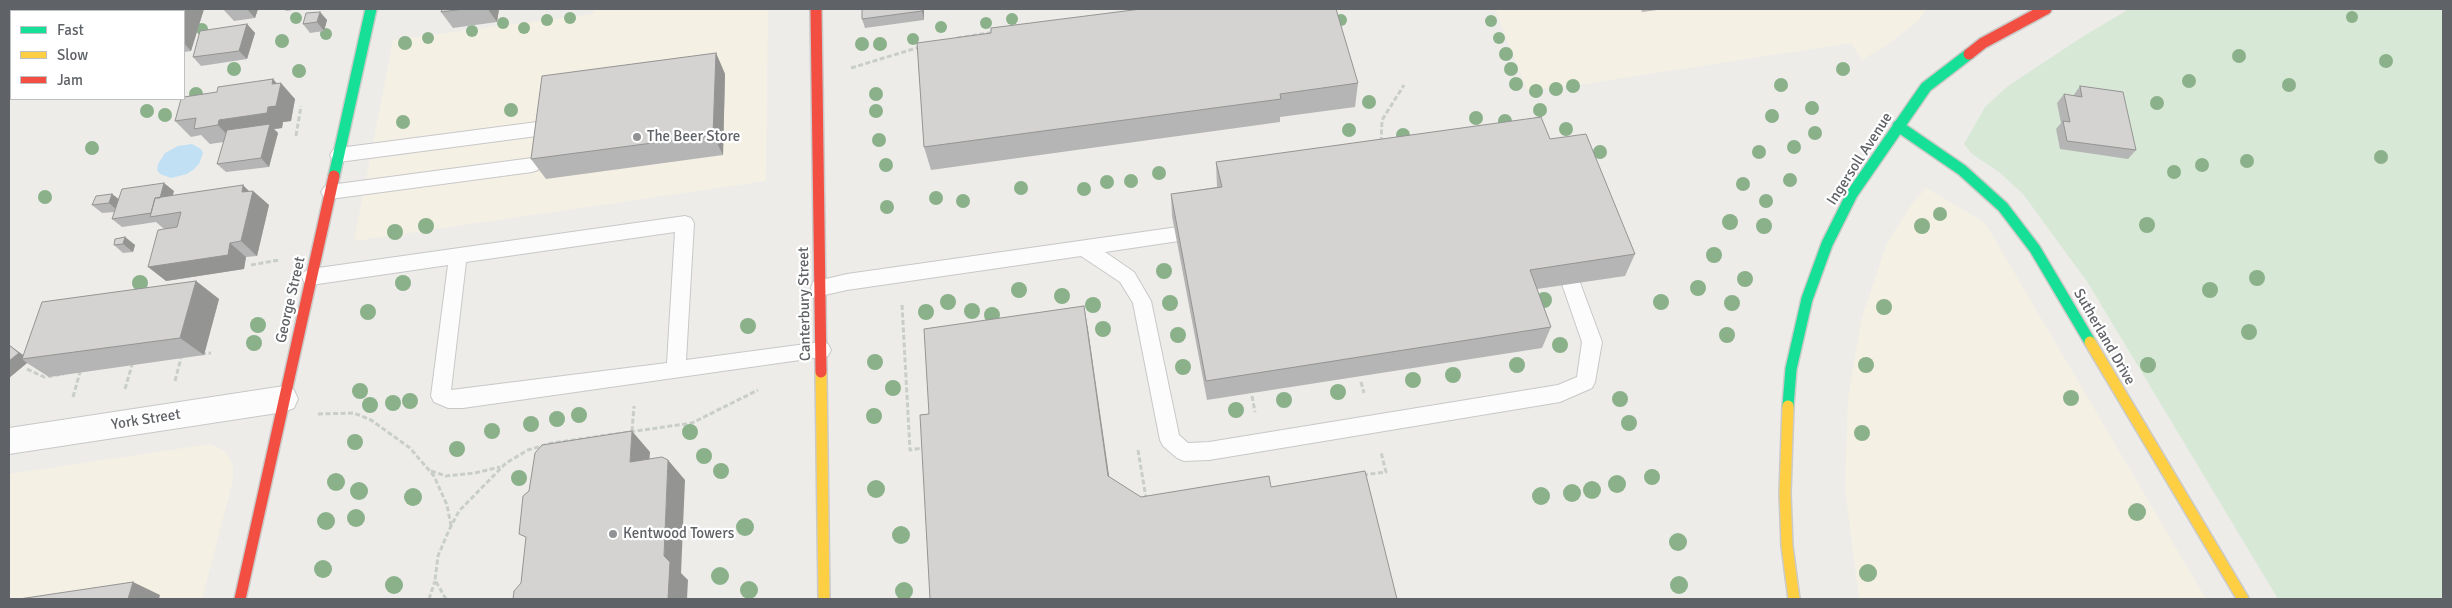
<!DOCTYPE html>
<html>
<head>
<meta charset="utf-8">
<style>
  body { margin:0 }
  #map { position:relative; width:2452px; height:608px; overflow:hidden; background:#edece9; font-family:Signika,sans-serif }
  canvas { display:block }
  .frame { position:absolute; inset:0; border:10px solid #5f6266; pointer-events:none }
  .legend { position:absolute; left:10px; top:10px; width:175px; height:90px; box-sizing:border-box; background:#fff; border:1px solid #bfc0c2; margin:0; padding:6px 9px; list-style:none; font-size:15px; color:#5f6266 }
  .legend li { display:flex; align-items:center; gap:10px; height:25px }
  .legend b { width:25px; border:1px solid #bfc0c2 }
</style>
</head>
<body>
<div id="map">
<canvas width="2452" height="608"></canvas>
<div class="frame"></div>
<ul class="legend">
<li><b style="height:6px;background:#16e098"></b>Fast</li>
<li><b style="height:6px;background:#ffcf43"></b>Slow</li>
<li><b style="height:6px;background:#f24e42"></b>Jam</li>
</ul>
</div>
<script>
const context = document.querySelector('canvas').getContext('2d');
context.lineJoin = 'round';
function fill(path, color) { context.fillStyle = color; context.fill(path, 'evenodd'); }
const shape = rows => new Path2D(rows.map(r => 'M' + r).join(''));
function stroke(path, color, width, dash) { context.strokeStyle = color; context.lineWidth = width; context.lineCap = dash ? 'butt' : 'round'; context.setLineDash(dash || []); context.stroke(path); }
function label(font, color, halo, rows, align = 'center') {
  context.font = font + ' Signika,sans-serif'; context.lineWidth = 4.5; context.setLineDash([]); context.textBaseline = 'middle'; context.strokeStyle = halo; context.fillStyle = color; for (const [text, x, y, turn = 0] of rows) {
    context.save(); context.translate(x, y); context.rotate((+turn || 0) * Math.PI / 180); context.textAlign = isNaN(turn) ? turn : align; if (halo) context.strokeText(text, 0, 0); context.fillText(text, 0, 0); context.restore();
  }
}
const commercial = shape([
  [594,9,768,9,766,181,354,241,393,40,593,14],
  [1495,9,1926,9,1919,20,1890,43,1862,60,1851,43,1584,84,1527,90],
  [1926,188,1972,215,1984,223,1991,233,2206,599,1859,599,1845,489,1848,398,1862,317,1887,243,1914,201],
  [210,444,221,449,227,454,233,466,233,480,202,599,9,599,9,474]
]);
const green = shape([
  [2129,9,2443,9,2443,599,2278,599,2088,283,2023,194,1999,172,1972,154,1964,144,1985,107,2008,86,2082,37]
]);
const water = shape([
  [192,144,201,149,203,153,199,164,194,169,187,174,171,178,160,174,157,170,158,164,165,153,178,146]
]);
const path = shape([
  [957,38,996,32],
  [851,68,920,47],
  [296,136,301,106],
  [1381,142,1382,120,1404,85],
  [251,265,279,260],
  [902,305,910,450,922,448],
  [201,354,211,353],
  [27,369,44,377,64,374],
  [175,381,181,358],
  [1361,382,1364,393],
  [125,389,132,365],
  [1252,396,1255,412],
  [73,397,80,372],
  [318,414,354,413,371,420,410,448,434,476,447,505,451,526],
  [632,431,634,406],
  [1138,450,1146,498],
  [431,471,446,476,475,473,500,467],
  [1363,475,1386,472,1381,452],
  [429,599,435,581],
  [446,599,435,580,438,556,449,530,459,511,506,463,528,450,552,443,692,423,758,390]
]);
const lane = shape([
  [537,122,543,124,546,129,543,134,537,136,339,162,333,160,330,155,333,150,339,148,537,122],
  [532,158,538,160,541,165,538,170,532,172,330,199,324,197,321,192,324,187,330,185,532,158],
  [685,216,691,218,694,223,686,360,821,342,828,344,831,350,828,356,463,408,448,408,434,402,431,396,448,265,311,285,304,282,302,277,304,272,311,269,685,216],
  [675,232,667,363,451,390,466,262,675,232],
  [1199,224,1205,226,1208,231,1205,236,1199,238,1105,252,1134,272,1151,301,1179,435,1188,443,1209,442,1558,385,1577,377,1582,342,1554,261,1557,256,1563,253,1569,256,1572,261,1602,342,1595,382,1592,388,1560,402,1209,460,1184,461,1177,458,1163,446,1160,440,1133,303,1120,282,1081,256,847,290,820,296,813,294,811,288,813,282,847,274,1199,224]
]);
const street = shape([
  [284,386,294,390,298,399,294,408,284,412,9,454,9,428,284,386]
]);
const fast = shape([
  [1898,126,1962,170,2003,207,2035,249,2090,342],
  [334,176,371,9],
  [1788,406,1791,369,1807,299,1827,244,1852,194,1926,87,1969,54]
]);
const slow = shape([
  [2090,342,2243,599],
  [821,372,824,599],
  [1788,406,1785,493,1787,546,1794,599]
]);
const jam = shape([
  [816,9,821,372],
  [1969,54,1983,43,2046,9],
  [240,599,334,176]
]);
const trees = [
  [2352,17,6],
  [296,18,6],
  [570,18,6],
  [1012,19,6],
  [547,20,6],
  [1341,20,6],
  [1491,21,6],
  [503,23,6],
  [986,23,6],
  [941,27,6],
  [524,28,6],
  [202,29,6],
  [472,31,6],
  [326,34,6],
  [428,38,6],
  [1499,38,6],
  [913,39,6],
  [282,41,7],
  [405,43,7],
  [862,44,7],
  [880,44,7],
  [1506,54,7],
  [2239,56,7],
  [2386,61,7],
  [234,69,7],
  [1511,69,7],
  [1843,69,7],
  [299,71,7],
  [2189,81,7],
  [1516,84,7],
  [1781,85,7],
  [2289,85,7],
  [1573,86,7],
  [1556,89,7],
  [1536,91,7],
  [196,94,7],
  [876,94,7],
  [1369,102,7],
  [2157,103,7],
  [1812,108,7],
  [511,110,7],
  [1540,110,7],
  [147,111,7],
  [876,111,7],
  [165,115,7],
  [1772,116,7],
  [1476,118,7],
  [1505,121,7],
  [403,122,7],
  [1566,129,7],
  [1349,130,7],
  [1815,133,7],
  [1403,135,7],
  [879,140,7],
  [1794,147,7],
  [92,148,7],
  [1600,152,7],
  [1759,152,7],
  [2381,157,7],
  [2247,161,7],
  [886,165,7],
  [2202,165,7],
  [2174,172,7],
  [1159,173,7],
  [1790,180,7],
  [1131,181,7],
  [1107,182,7],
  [1743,184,7],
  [1021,188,7],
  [1084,189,7],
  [45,197,7],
  [936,198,7],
  [963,201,7],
  [1766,201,7],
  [887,207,7],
  [1940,214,7],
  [1730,222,8],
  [2147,225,8],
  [426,226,8],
  [1764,226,8],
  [1922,226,8],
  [395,232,8],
  [1714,255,8],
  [1164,271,8],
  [2257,278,8],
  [1745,279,8],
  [140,283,8],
  [403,283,8],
  [1698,288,8],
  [1019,290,8],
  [2210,290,8],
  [1062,296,8],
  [1544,300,8],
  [948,302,8],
  [1661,302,8],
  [1170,303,8],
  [1732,303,8],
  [1093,305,8],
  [1884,307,8],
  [972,311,8],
  [368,312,8],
  [926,312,8],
  [992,315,8],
  [258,325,8],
  [748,326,8],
  [1103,329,8],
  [2249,332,8],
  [1178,335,8],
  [1727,335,8],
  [254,343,8],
  [1560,345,8],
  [875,362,8],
  [1517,365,8],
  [1866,365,8],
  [2148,365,8],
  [1183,367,8],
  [1453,375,8],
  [1413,380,8],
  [893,388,8],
  [360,391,8],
  [1338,392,8],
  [2071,398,8],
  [1620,399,8],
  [1284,400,8],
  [410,401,8],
  [393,403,8],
  [370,405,8],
  [1236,410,8],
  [579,415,8],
  [874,416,8],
  [557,419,8],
  [1629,423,8],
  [531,424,8],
  [492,431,8],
  [690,432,8],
  [1862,433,8],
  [355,442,8],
  [457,449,8],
  [704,456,8],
  [721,471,8],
  [1652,477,8],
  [519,478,8],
  [336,482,9],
  [1617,484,9],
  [876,489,9],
  [1592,490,9],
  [359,491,9],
  [1572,493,9],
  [1541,496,9],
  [413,497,9],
  [2137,512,9],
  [356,518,9],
  [326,521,9],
  [745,527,9],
  [901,535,9],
  [1678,542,9],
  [323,569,9],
  [1868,573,9],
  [720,576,9],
  [394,585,9],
  [1679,585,9],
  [749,590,9],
  [904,591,9]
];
const wall = shape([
  [9,9,85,9,68,11,11,11,11,40,9,40],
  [87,9,142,9,141,11,89,11],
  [204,9,191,51,184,52,184,11],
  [223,9,258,9,255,18,234,21],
  [285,9,299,9,286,11],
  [442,9,499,9,497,22,453,28,441,12],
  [862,9,924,9,924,20,865,28,862,19],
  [1641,9,1665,9,1642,12],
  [320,12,327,20,324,31,310,33,303,24],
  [247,24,255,33,247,59,201,66,193,57],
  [917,43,1358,83,1355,107,1280,117,1280,122,931,170,924,147],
  [716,53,725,74,723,155,546,179,531,159],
  [273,79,277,84,295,99,291,121,283,122,282,128,274,129,278,133,269,167,226,172,217,164,224,142,210,144,201,135,191,137,175,121,217,92],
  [2080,86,2136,150,2128,159,2060,149,2056,129,2061,123,2057,103,2064,94,2073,96],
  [1550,139,1635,254,1625,276,1537,289,1551,327,1542,348,1207,400,1172,216,1171,194,1217,187,1216,162],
  [174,191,172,196,253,191,269,205,257,256,246,257,244,269,166,281,164,229,156,222,122,227,112,219,115,212,102,213,92,205,112,194,119,199],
  [125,237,135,245,133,252,123,253,114,245],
  [196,281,219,299,204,355,49,377,27,363,9,378,9,345,23,355]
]);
const shadedWall = shape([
  [17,9,19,9,21,11,16,11],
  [132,9,142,9,141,11,134,11],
  [184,9,204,9,191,51,184,43,183,11],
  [247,9,258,9,255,18],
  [488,9,499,9,497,22],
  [922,9,924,9,924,20,922,11],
  [320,12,327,20,324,31,317,22],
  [11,21,11,35,9,32,9,26],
  [247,24,255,33,247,59,239,51],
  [716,53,725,74,723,155,713,135],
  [273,79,280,87,281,83,295,99,291,121,283,122,282,128,274,129,278,133,269,167,261,158,233,141,218,125,219,120,272,84],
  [164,183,174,191,167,215,155,213],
  [243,185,252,194,253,191,269,205,257,256,241,241,242,192],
  [112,194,122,202,118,211,109,203],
  [125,237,135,245,133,252,123,244],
  [230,243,246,257,244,269,166,281,148,267],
  [196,281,219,299,204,355,180,338],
  [1084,306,1088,329,1112,496,1108,476],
  [9,345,30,360,28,358,22,359,27,363,9,378],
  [632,431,650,452,648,482,630,462],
  [668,460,685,480,681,573,688,580,687,599,668,599,664,556],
  [133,582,160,595,159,599,128,599]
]);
const building = shape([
  [9,9,17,9,16,11,11,11,11,21,9,26,9,9],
  [143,9,184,9,183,11,142,11,143,9],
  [442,9,464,9,441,12,442,9],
  [862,9,922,9,922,11,862,19,862,9],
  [1141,9,1336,9,1358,83,1280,94,1281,99,924,147,917,43,991,33,991,28,1141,9],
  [320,12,317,22,303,24,306,13,320,12],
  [247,24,239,51,193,57,200,31,247,24],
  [716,53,713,135,531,159,542,76,716,53],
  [273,79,272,84,281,83,276,106,268,107,267,113,219,120,218,125,194,129,196,118,175,121,181,99,184,99,184,97,217,92,218,87,273,79],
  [2080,86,2123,92,2136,150,2067,141,2063,121,2070,122,2064,94,2082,97,2080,86],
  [1541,117,1550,139,1586,134,1635,254,1530,270,1551,327,1206,381,1171,194,1222,187,1216,162,1541,117],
  [270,124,261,158,217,164,227,130,270,124],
  [164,183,160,198,155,198,151,213,112,219,122,189,164,183],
  [243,185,242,192,253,191,241,241,230,243,228,255,148,267,158,230,177,227,181,212,150,217,155,198,243,185],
  [112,194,109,203,92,205,96,196,112,194],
  [125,237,123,244,114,245,115,239,125,237],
  [196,281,180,338,22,359,42,302,196,281],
  [1084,306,1108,476,1141,497,1269,476,1271,487,1365,471,1397,599,930,599,920,415,929,414,924,329,1084,306],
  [9,345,19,353,9,361,9,345],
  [632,431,630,462,662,457,668,460,664,556,670,562,668,599,513,599,514,591,521,583,526,537,519,534,523,496,529,491,535,453,542,445,632,431],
  [133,582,128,599,19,599,133,582]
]);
const markers = [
  [637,137,5,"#919294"],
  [613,534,5,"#919294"]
];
const poiNames = [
  ["The Beer Store",647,137],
  ["Kentwood Towers",623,534]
];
const streetNames = [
  ["Ingersoll Avenue",1860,159,-57],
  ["George Street",291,300,-77],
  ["Canterbury Street",805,304,-91],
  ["Sutherland Drive",2104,337,60],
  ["York Street",146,420,-9]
];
fill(commercial, '#f5f0e4');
fill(green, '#d8e8d6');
fill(water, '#c1e0f4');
stroke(lane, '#c8c8c9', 2);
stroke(street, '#c8c8c9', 2);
stroke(fast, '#cacaca', 14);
stroke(slow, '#cacaca', 14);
stroke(jam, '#cacaca', 14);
stroke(path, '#c9cecb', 3, [5, 2.5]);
fill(lane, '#fcfcfc');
fill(street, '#fcfcfc');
stroke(fast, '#16e098', 11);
stroke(slow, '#ffcf43', 11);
stroke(jam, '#f24e42', 11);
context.fillStyle = '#8bb18a';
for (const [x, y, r] of trees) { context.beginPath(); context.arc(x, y, r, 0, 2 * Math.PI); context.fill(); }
fill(wall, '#b6b5b5');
fill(shadedWall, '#949493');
fill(building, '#d4d3d2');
stroke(building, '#949493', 1);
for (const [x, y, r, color] of markers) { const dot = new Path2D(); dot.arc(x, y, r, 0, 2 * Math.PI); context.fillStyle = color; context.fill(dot); stroke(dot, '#fff', 2); }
label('15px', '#5f6266', '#fff', poiNames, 'left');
label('15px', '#5f6266', '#fff', streetNames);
</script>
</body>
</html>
